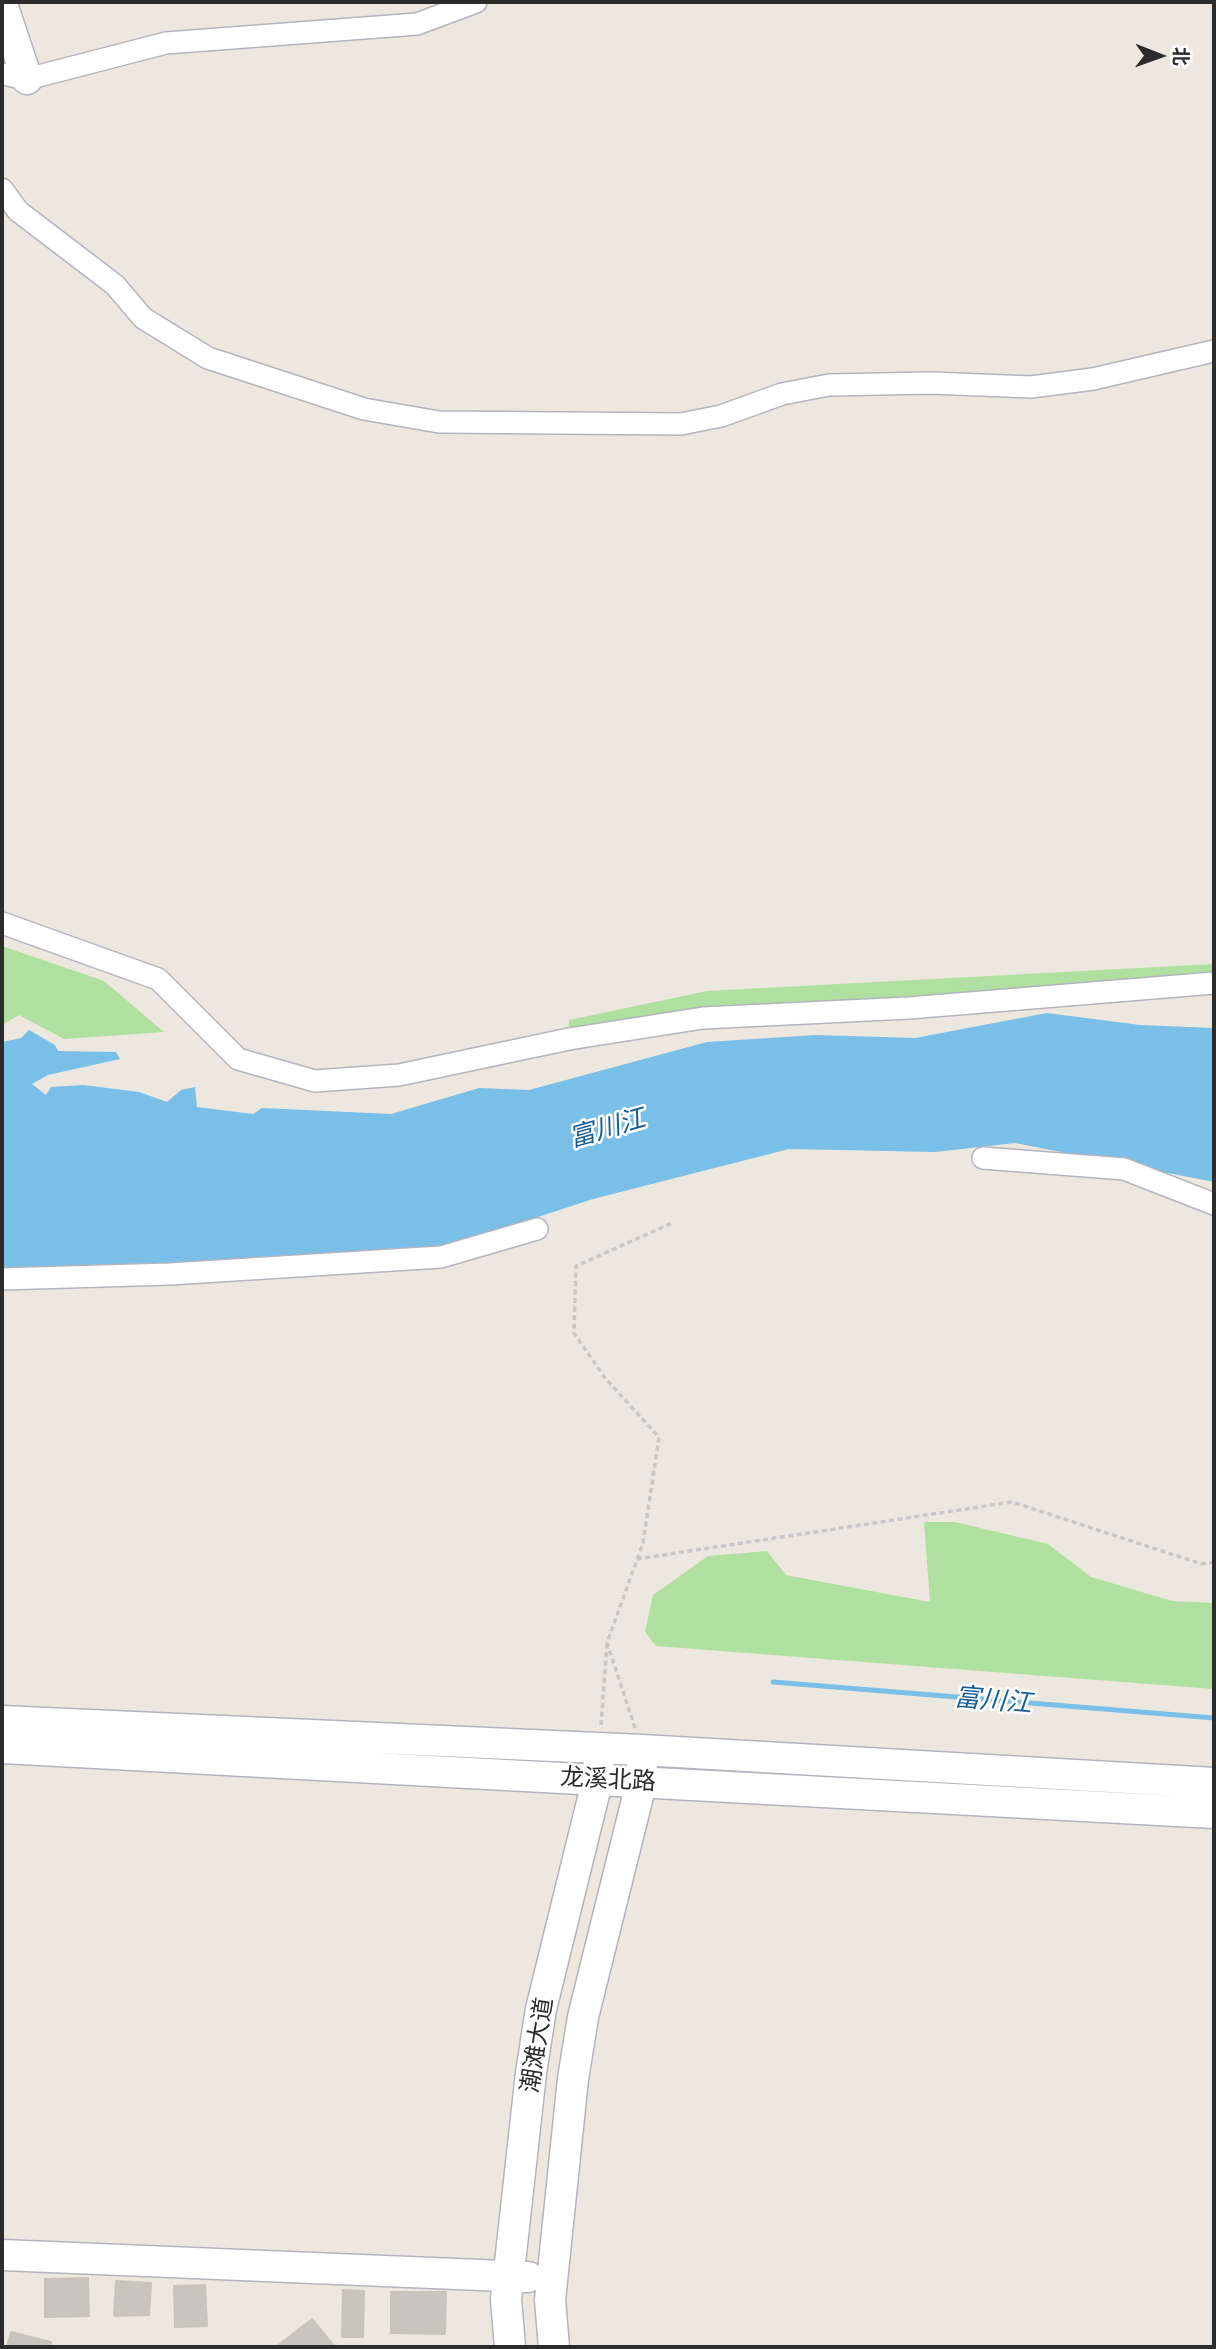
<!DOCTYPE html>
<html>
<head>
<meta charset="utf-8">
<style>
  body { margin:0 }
  #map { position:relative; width:1216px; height:2349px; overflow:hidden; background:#ede8df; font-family:Commissioner,"Noto Sans SC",sans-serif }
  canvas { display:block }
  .frame { position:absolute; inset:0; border:4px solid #2c2c2c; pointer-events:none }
  .north { position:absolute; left:1125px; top:21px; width:70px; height:70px; -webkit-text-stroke:5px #fff; paint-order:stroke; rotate:91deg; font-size:19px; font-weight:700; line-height:28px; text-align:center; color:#2c2c2c }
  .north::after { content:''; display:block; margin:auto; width:24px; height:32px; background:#2c2c2c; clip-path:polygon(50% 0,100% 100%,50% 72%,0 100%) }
</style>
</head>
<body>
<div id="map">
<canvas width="1216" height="2349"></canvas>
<div class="frame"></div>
<div class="north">北</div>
</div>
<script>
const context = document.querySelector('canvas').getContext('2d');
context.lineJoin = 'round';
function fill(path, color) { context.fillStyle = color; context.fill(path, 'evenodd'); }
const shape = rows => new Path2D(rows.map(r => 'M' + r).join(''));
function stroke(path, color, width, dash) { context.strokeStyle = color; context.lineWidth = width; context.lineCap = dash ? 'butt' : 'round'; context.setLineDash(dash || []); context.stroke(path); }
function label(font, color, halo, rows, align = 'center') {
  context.font = font + ' Commissioner,"Noto Sans SC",sans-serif'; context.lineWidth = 5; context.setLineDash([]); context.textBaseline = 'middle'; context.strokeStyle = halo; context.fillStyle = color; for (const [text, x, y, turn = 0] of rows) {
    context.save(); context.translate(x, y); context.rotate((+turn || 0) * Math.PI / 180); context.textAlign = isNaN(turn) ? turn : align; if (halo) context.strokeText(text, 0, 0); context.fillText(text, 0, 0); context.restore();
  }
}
const green = shape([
  [2,946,104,981,164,1032,64,1039,19,1015,2,1025],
  [1214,964,1214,979,568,1032,569,1020,707,991],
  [924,1522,955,1522,1048,1544,1091,1577,1172,1601,1214,1603,1214,1689,656,1646,645,1632,653,1595,708,1556,767,1551,786,1575,930,1602]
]);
const water = shape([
  [1047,1013,1140,1025,1214,1028,1214,1182,1015,1143,935,1152,789,1149,593,1199,434,1251,54,1272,2,1269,2,1042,21,1038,29,1030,55,1045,58,1051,116,1052,120,1059,48,1075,32,1084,46,1095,51,1087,83,1085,139,1092,167,1102,181,1090,195,1087,197,1107,253,1114,262,1108,391,1114,479,1088,529,1090,707,1042,816,1035,915,1038]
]);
const stream = shape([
  [773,1682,1214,1718]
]);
const building = shape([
  [88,2278,89,2316,45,2317,45,2279,88,2278],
  [116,2281,151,2283,149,2315,114,2316,116,2281],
  [205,2285,207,2326,175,2327,174,2286,205,2285],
  [343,2290,364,2291,363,2337,342,2337,343,2290],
  [391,2292,446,2292,445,2334,391,2333,391,2292],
  [312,2319,335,2347,276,2347,312,2319],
  [11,2332,51,2342,51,2347,7,2347,11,2332]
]);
const path = shape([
  [637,1559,1012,1502,1202,1564,1214,1562],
  [601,1725,607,1645],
  [635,1728,607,1643,643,1543,659,1437,605,1378,574,1333,576,1266,672,1223]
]);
const street = shape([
  [2,74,27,79,166,43,417,24,476,2],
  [2,189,18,211,115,285,143,318,208,358,364,409,439,422,681,424,721,416,782,394,829,385,931,383,1031,387,1093,379,1214,351],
  [2,923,158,979,238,1059,315,1081,399,1075,569,1039,703,1018,909,1008,1214,983],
  [983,1158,1124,1169,1214,1204],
  [2,1279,170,1274,441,1257,537,1229]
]);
const secondary = shape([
  [2,4,27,79],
  [2,1721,642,1750,1214,1783],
  [2,1748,1214,1813],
  [2,2255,528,2277],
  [510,2347,506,2299,531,2073,541,2009,598,1778,599,1759],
  [554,2347,550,2300,573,2079,583,2017,641,1784,642,1762]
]);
const streetNames = [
  ["龙溪北路",608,1779,3],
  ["潮滩大道",537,2045,-81]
];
const waterNames = [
  ["富川江",607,1128,-16],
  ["富川江",993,1700,5]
];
fill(green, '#afe09f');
fill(water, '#79bfe8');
stroke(stream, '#79bfe8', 5);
fill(building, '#c8c5bf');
stroke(building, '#c8c4b9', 2);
stroke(street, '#b3b4be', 24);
stroke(secondary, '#b3b4be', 33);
stroke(path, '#c8c8c8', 3.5, [5, 3.5]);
stroke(street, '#fff', 21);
stroke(secondary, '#fff', 30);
label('24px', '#2c2c2c', '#fff', streetNames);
label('italic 26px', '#165d96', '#fff', waterNames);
</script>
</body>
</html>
